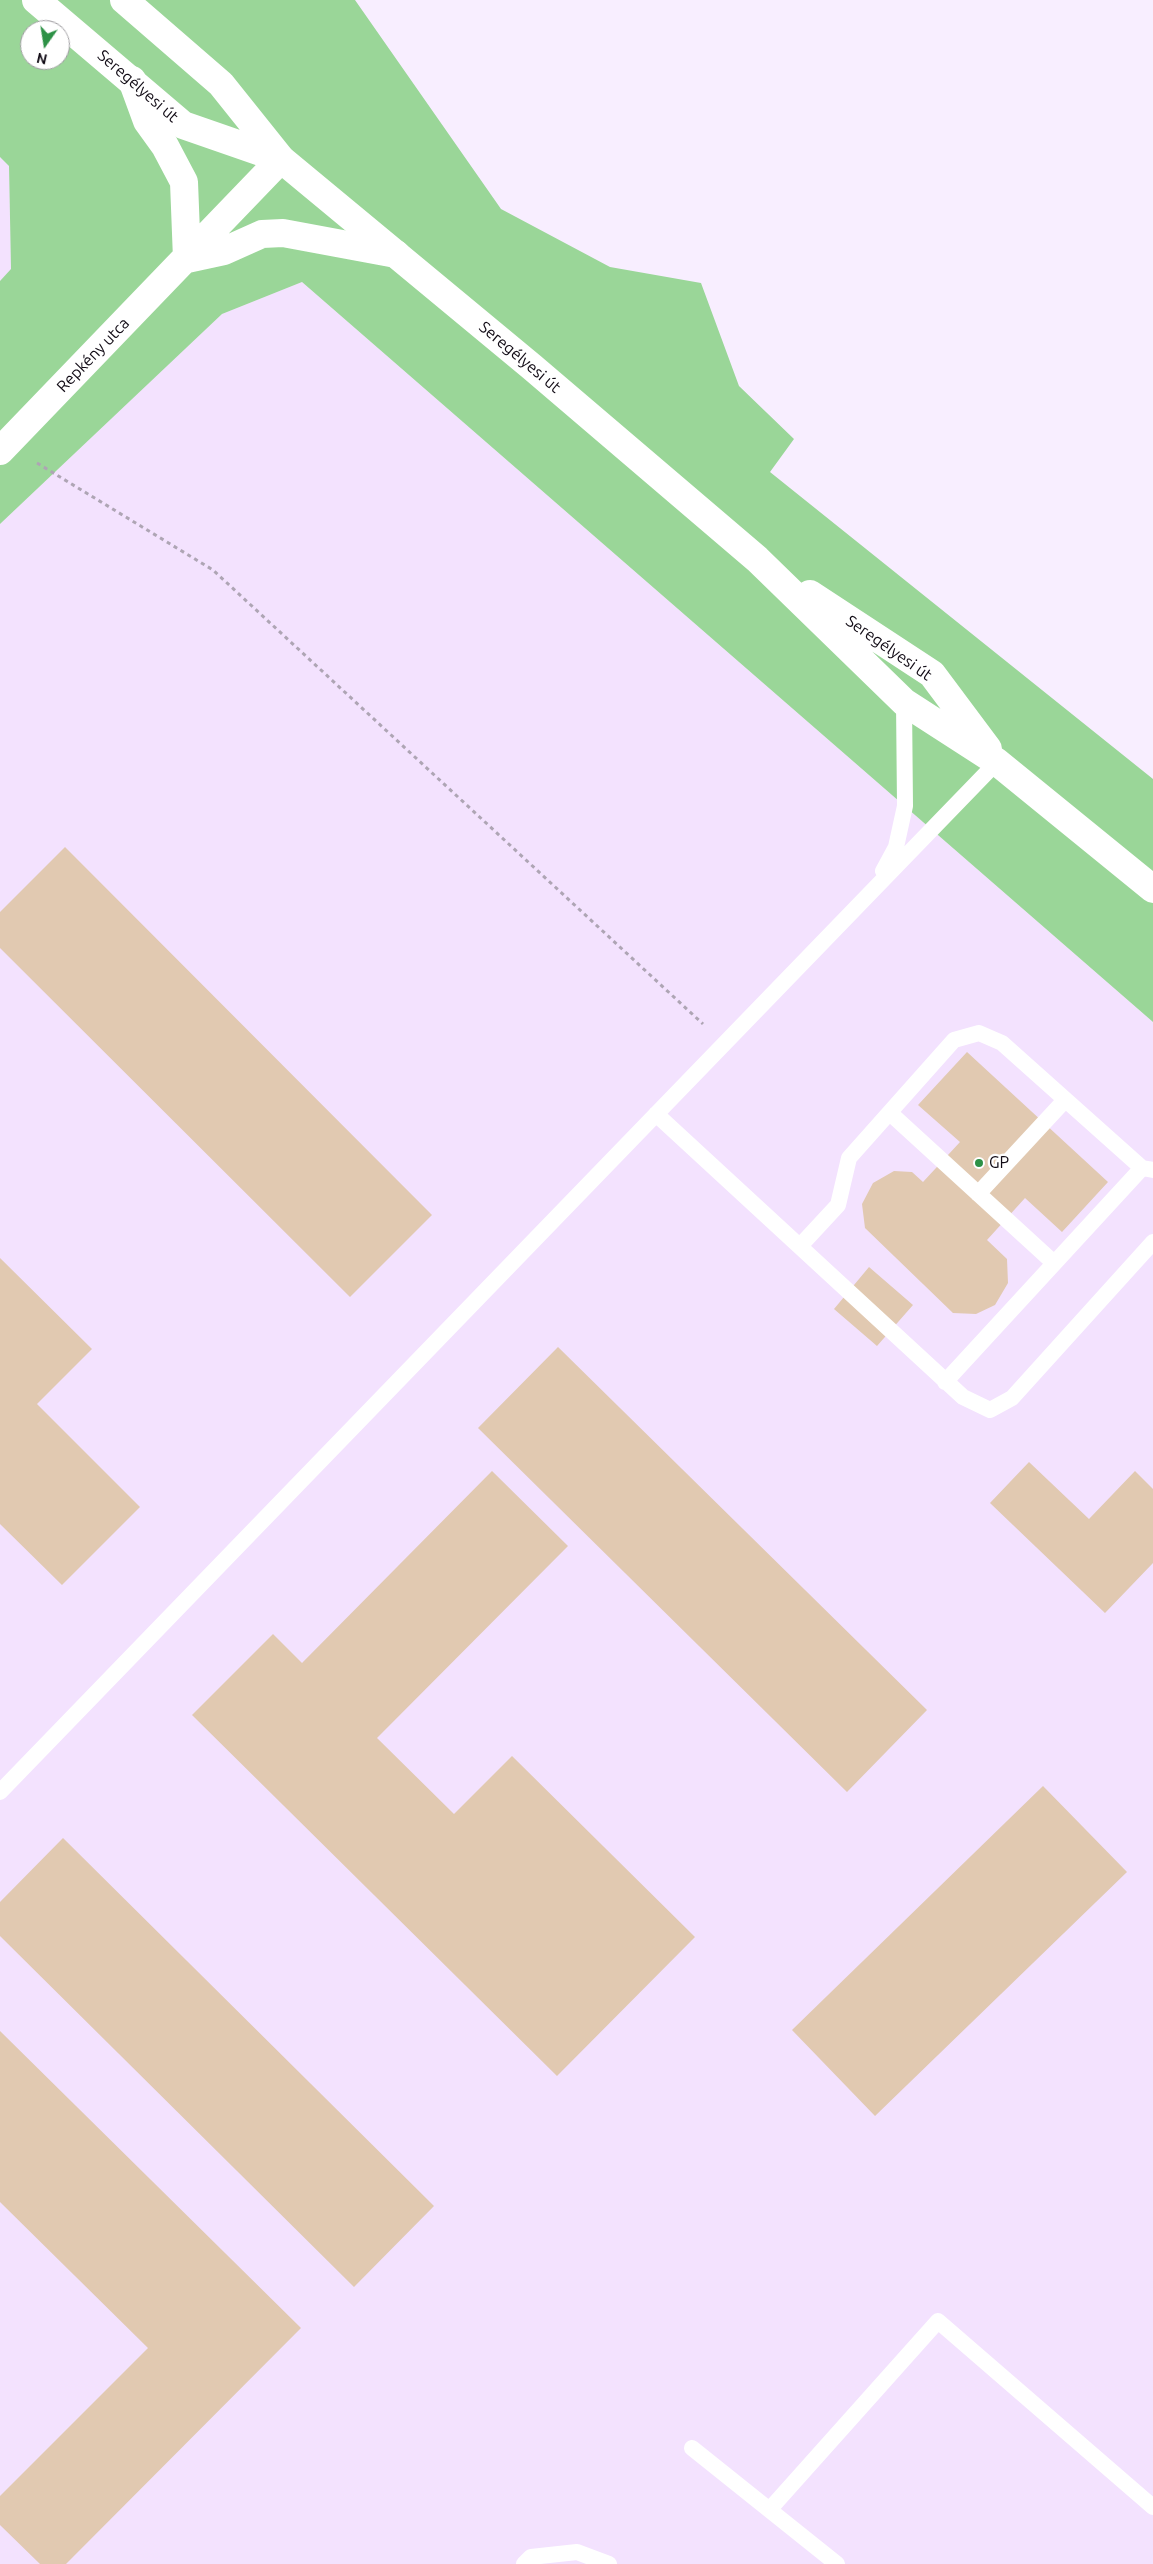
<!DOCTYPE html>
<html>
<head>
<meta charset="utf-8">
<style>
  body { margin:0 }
  #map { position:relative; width:1153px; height:2564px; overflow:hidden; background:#f8eeff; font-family:Ubuntu,sans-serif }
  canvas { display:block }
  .north { position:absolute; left:20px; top:20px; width:50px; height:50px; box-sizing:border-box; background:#fff; border:1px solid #9f9da1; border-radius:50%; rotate:193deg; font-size:14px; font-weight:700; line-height:20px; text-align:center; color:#100a14 }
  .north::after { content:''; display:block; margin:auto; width:18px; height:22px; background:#2d9146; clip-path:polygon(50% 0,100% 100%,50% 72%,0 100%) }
</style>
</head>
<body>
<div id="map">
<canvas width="1153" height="2564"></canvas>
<div class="north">N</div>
</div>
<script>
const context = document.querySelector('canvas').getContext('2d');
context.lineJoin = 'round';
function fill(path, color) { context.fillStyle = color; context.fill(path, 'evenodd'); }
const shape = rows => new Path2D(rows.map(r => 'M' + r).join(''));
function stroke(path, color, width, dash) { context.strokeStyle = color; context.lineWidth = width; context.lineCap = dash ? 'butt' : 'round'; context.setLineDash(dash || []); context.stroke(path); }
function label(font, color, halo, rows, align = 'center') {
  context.font = font + ' Ubuntu,sans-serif'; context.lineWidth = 4.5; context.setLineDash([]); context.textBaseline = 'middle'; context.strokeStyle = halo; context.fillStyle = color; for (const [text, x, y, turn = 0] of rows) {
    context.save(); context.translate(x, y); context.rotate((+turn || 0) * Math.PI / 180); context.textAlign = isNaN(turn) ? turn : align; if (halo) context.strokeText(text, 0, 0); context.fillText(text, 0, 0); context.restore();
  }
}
const built = shape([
  [0,157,9,166,11,270,0,281],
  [302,282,1153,1022,1153,2564,0,2564,0,524,222,314]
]);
const green = shape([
  [0,0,355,0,501,209,610,267,701,283,739,386,794,439,770,472,1153,779,1153,1022,302,282,222,314,0,524,0,281,11,269,9,166,0,157],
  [30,30,60,30,60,60,30,60]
]);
const building = shape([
  [65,847,432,1215,350,1297,0,948,0,912],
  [967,1052,1108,1182,1062,1232,1025,1198,987,1240,1007,1259,1008,1283,995,1305,976,1314,953,1313,865,1228,862,1204,873,1183,894,1171,912,1172,923,1182,960,1142,918,1105],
  [0,1258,92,1349,37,1404,140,1507,62,1585,0,1524],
  [869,1267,913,1305,877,1346,834,1309],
  [558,1347,927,1710,847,1792,478,1428],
  [1029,1462,1089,1519,1135,1471,1153,1489,1153,1563,1105,1613,990,1503],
  [492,1471,568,1546,377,1738,454,1814,512,1756,695,1937,557,2076,192,1715,273,1634,302,1663],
  [1043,1786,1127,1872,875,2116,792,2030],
  [63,1838,434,2206,354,2287,0,1936,0,1902],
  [0,2031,301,2328,66,2564,40,2564,0,2525,0,2496,148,2348,0,2202]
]);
const path = shape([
  [37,463,213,570,703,1024]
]);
const lane = shape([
  [883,871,896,847,905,806,904,702],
  [890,1113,1054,1263],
  [656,1114,963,1397,990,1410,1012,1398,1153,1242],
  [978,1194,1065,1100],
  [800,1246,838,1205,849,1158,954,1040,979,1033,1002,1043,1142,1168,1153,1170],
  [945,1382,1142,1168],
  [0,1792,997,762],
  [692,2448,837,2564],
  [770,2509,938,2321,1153,2507],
  [524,2564,531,2557,577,2552,609,2564]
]);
const street = shape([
  [132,80,147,121,165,146,184,182,187,259],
  [187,259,224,251,262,234,283,233,396,254],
  [0,451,281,159]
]);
const primary = shape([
  [36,0,183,125,281,159],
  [124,0,221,84,281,159,532,367,757,559,904,702,997,762,1153,889],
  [810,594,932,674,988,749]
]);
const markers = [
  [979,1163,5,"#2d9146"]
];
const streetNames = [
  ["Seregélyesi út",138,86,41],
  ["Repkény utca",93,355,-46],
  ["Seregélyesi út",520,357,40],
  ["Seregélyesi út",889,648,35]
];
const poiNames = [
  ["GP",989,1163]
];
fill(built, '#f3e2fe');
fill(green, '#9ad698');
fill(building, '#e1c9b1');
stroke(path, '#aea5b4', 3, [4, 4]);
stroke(lane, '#fff', 16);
stroke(street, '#fff', 28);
stroke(primary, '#fff', 28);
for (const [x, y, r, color] of markers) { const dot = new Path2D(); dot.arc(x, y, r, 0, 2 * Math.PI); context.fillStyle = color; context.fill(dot); stroke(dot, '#fff', 2); }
label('16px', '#100a14', '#fff', streetNames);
label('16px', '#100a14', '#fff', poiNames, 'left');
</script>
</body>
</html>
